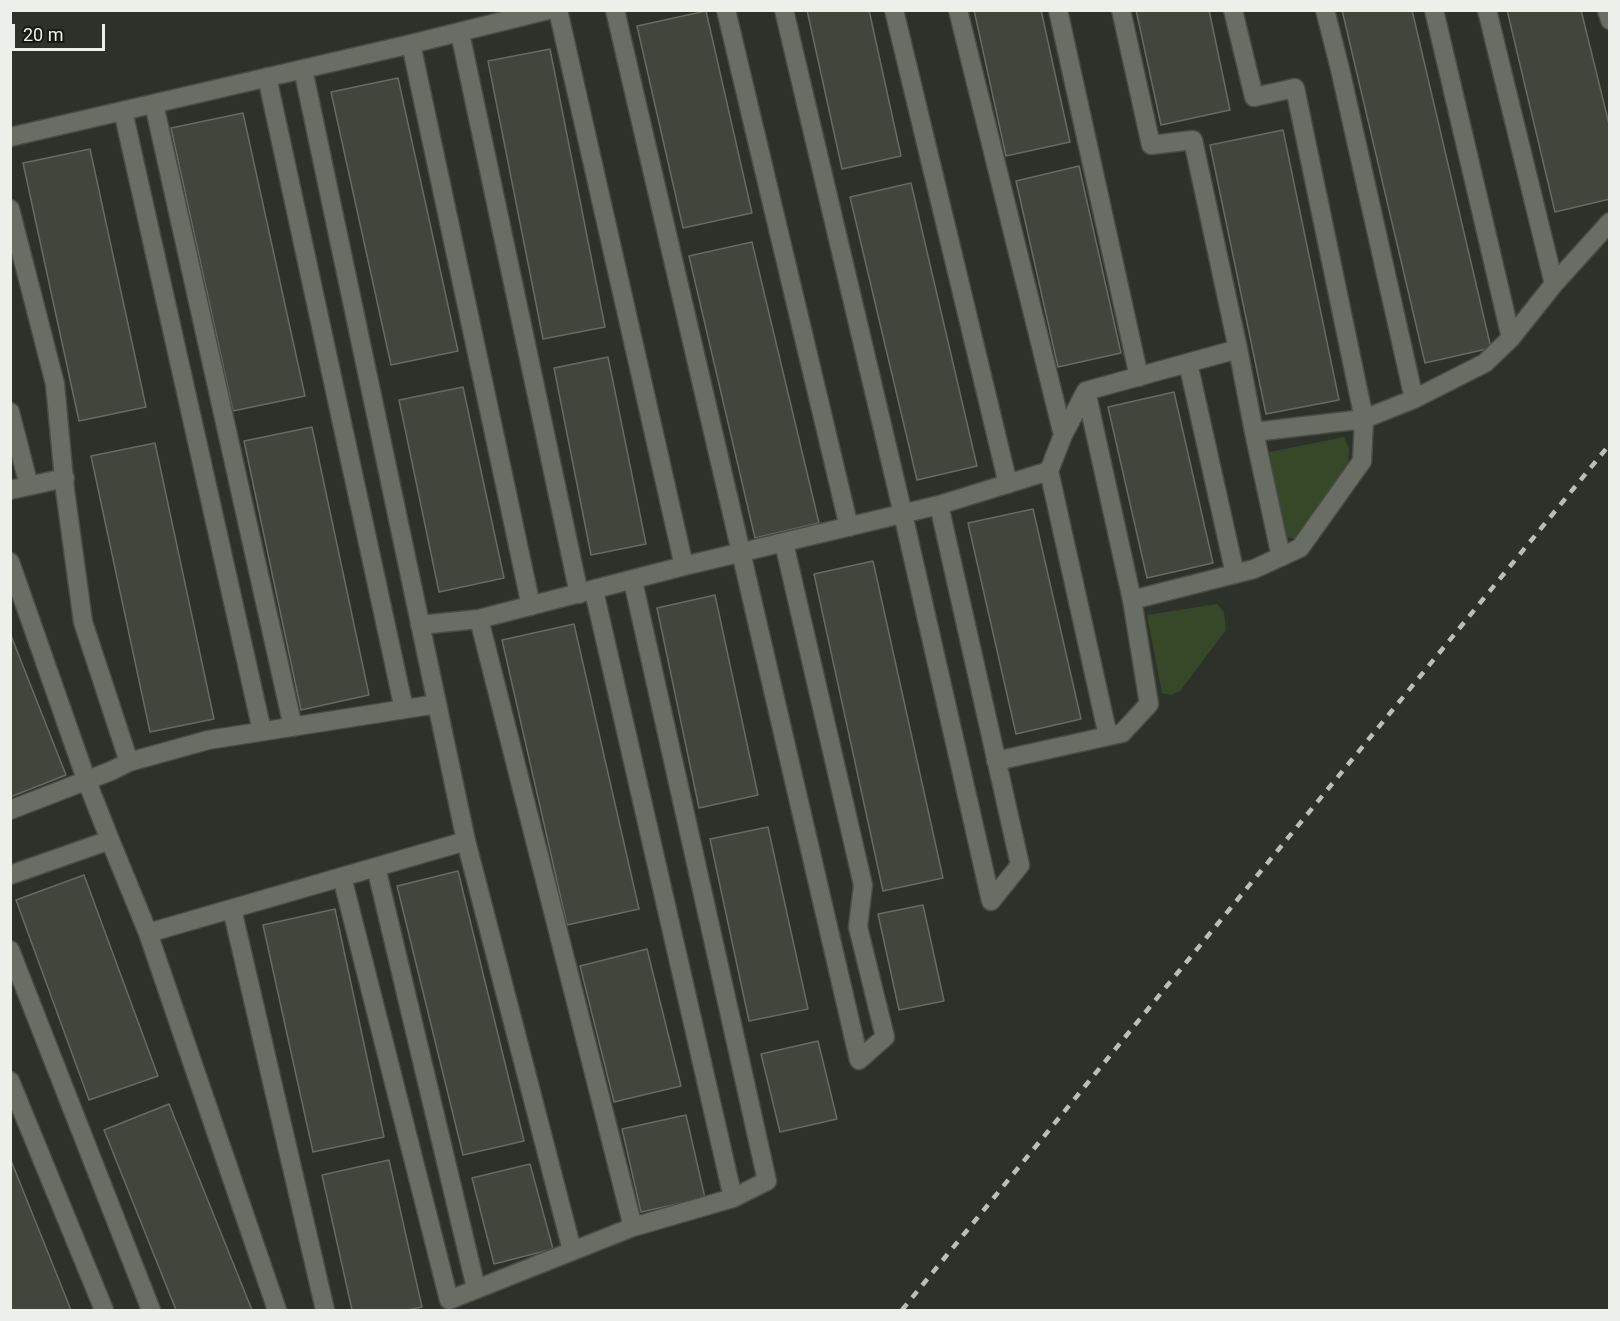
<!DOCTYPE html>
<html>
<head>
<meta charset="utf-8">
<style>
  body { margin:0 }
  #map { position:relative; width:1620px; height:1321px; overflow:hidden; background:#2c3129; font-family:Roboto,sans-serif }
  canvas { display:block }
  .frame { position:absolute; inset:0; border:12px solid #ecefea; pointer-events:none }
  .scale { position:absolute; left:12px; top:24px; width:93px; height:27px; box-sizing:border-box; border:3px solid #ecefea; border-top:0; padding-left:8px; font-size:18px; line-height:21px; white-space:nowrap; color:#ecefea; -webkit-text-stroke:4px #161814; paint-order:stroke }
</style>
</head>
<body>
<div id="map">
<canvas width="1620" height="1321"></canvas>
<div class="frame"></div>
<div class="scale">20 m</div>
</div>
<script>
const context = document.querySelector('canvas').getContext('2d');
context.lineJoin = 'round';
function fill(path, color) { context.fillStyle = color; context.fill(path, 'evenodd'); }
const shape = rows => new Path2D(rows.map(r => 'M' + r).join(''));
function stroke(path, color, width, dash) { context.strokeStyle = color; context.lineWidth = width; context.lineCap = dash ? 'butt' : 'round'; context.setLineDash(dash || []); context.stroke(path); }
const green = shape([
  [1344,437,1349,449,1348,465,1295,539,1285,537,1269,452],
  [1217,604,1224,612,1226,630,1180,691,1171,695,1162,693,1147,615]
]);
const building = shape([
  [807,10,869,10,901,156,842,169,807,10],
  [974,10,1041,10,1070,142,1006,156,974,10],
  [1136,10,1209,10,1230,110,1161,125,1136,10],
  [1342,10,1412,10,1491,348,1425,363,1342,10],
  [1507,10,1581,10,1610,128,1610,199,1555,212,1507,10],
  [706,11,752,213,683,228,637,26,706,11],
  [550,49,605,327,543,339,488,61,550,49],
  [398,78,458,351,391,365,331,92,398,78],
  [243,113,305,396,233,411,171,128,243,113],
  [1283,130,1339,400,1266,414,1210,145,1283,130],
  [90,149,146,407,79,421,23,163,90,149],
  [1079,166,1121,353,1058,367,1016,181,1079,166],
  [911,183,977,466,917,480,850,197,911,183],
  [752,242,819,523,755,538,689,256,752,242],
  [608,357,646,544,591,555,554,368,608,357],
  [463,387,504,578,439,592,399,400,463,387],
  [1174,392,1213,563,1147,578,1108,407,1174,392],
  [312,427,369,695,301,710,244,441,312,427],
  [155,443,214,719,150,732,91,456,155,443],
  [1033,509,1081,719,1016,734,968,523,1033,509],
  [873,561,943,878,883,891,814,574,873,561],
  [715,595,758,795,699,808,657,608,715,595],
  [574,624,639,909,567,925,502,640,574,624],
  [10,633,66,775,10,797,10,633],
  [768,827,808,1009,749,1021,710,839,768,827],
  [458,871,524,1141,463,1155,397,886,458,871],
  [84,875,158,1076,89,1100,16,900,84,875],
  [923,905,944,1001,899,1010,878,914,923,905],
  [335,909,384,1137,313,1152,263,925,335,909],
  [647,949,681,1086,614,1102,580,966,647,949],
  [818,1041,837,1119,780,1132,761,1054,818,1041],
  [169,1104,252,1310,176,1310,104,1130,169,1104],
  [686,1115,705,1198,641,1212,622,1129,686,1115],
  [10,1158,71,1310,10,1310,10,1158],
  [389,1160,422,1307,407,1310,352,1310,322,1175,389,1160],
  [530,1164,553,1249,494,1264,472,1178,530,1164]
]);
const minor = shape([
  [558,10,684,566],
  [615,10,859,1060,885,1037,858,927,863,885,784,543],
  [726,10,849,527],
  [784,10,903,514,991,901,1020,865,939,505],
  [894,10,1008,484],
  [958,10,1063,435],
  [1058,10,1139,377],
  [1121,10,1151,145,1193,140,1238,349],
  [1434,10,1511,338],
  [1487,10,1554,284],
  [1607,10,1610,20],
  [460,33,579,594],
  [411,44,531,606],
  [303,69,466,841,572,1250],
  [267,77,404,709],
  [154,104,293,727],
  [123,111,262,731],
  [10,137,411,44,548,10],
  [10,209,55,384,65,490,83,622,129,762,111,771,10,810],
  [1188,363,1235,574],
  [1086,391,1132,600],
  [1414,399,1485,363,1511,338,1554,284,1610,222],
  [10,412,29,486],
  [1254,432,1281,557],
  [1049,471,1108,736],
  [10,490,65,478],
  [10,562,86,779,110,840],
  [594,591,733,1198],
  [479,619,633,1227],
  [420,625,479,619,684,566,939,505,1049,471,1063,435,1086,391,1238,349,1254,432,1364,419,1414,399,1340,69,1325,10],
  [996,761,1122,733,1149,704,1132,600,1254,569,1300,548,1362,461,1364,419,1295,88,1254,97,1233,10],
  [129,762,208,740,437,704],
  [376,867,476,1288],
  [10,875,110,840,148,933,466,841],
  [342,877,449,1300,633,1227,733,1198,767,1181,633,581],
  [232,909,325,1310],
  [148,933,277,1310],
  [10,950,151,1310],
  [10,1081,104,1310]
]);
const rail = shape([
  [902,1310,1610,444]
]);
fill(green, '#374829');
fill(building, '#41463d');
stroke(building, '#666b62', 1.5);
stroke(minor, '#494c45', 21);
stroke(minor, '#696e65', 18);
stroke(rail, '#bcbfb9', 4.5, [8, 8]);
</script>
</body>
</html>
